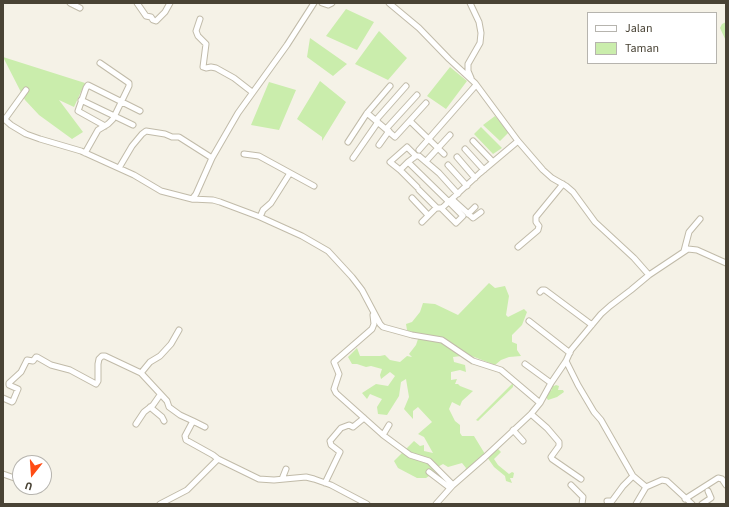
<!DOCTYPE html>
<html>
<head>
<meta charset="utf-8">
<style>
  body { margin:0 }
  #map { position:relative; width:729px; height:507px; overflow:hidden; background:#f5f2e7; font-family:"Source Sans 3",sans-serif }
  canvas { display:block }
  .frame { position:absolute; inset:0; border:4px solid #494335; pointer-events:none }
  .legend { position:absolute; left:587px; top:12px; width:130px; height:52px; box-sizing:border-box; background:#fff; border:1px solid #b6b4ae; margin:0; padding:5px 7px; list-style:none; font-size:12px; color:#494335 }
  .legend li { display:flex; align-items:center; gap:8px; height:20px }
  .legend b { width:20px; border:1px solid #b6b4ae }
  .north { position:absolute; left:12px; top:455px; width:40px; height:40px; box-sizing:border-box; background:#fff; border:1px solid #b6b4ae; border-radius:50%; rotate:197deg; font-size:11px; font-weight:700; line-height:16px; text-align:center; color:#494335 }
  .north::after { content:''; display:block; margin:auto; width:14px; height:18px; background:#ff4c14; clip-path:polygon(50% 0,100% 100%,50% 72%,0 100%) }
</style>
</head>
<body>
<div id="map">
<canvas width="729" height="507"></canvas>
<div class="frame"></div>
<ul class="legend">
<li><b style="height:5px;background:#fff"></b>Jalan</li>
<li><b style="height:11px;background:#caedac"></b>Taman</li>
</ul>
<div class="north">U</div>
</div>
<script>
const context = document.querySelector('canvas').getContext('2d');
context.lineJoin = 'round';
function fill(path, color) { context.fillStyle = color; context.fill(path, 'evenodd'); }
const shape = rows => new Path2D(rows.map(r => 'M' + r).join(''));
function stroke(path, color, width, dash) { context.strokeStyle = color; context.lineWidth = width; context.lineCap = dash ? 'butt' : 'round'; context.setLineDash(dash || []); context.stroke(path); }
const green = shape([
  [346,9,374,22,357,50,326,36],
  [726,22,726,41,720,28,722,24],
  [379,31,407,58,388,80,355,64],
  [310,38,347,64,333,76,307,57],
  [3,57,85,83,74,107,59,100,83,132,72,139,39,115,25,100],
  [450,67,467,81,446,109,427,96],
  [320,81,346,102,322,141,322,137,297,119],
  [269,82,296,90,279,130,251,125],
  [495,116,509,132,500,141,483,125],
  [481,127,502,148,493,154,474,134],
  [489,283,495,288,505,286,509,296,506,315,508,317,524,309,527,312,522,325,512,335,512,342,517,344,517,350,521,356,509,357,501,360,495,365,469,355,453,357,454,362,465,365,466,372,460,370,451,372,451,380,457,379,455,384,458,384,460,386,473,391,462,401,460,406,452,402,449,409,455,421,460,425,460,433,462,436,474,436,485,454,464,472,466,468,462,463,448,467,443,464,434,469,435,472,426,478,417,478,398,468,394,461,414,441,420,446,424,445,424,451,433,453,424,437,418,434,432,422,418,407,413,411,413,419,404,409,409,397,406,379,401,382,399,396,387,415,378,414,377,407,382,399,370,394,367,399,362,393,376,384,388,386,395,376,390,372,381,379,380,375,382,369,371,366,366,367,357,364,352,364,348,357,357,348,360,356,380,356,385,355,390,360,400,362,407,356,412,357,409,354,416,345,418,339,407,330,406,324,412,322,420,312,423,303,435,304,458,315],
  [513,383,513,387,478,421,476,420],
  [552,384,554,386,556,385,559,386,558,390,563,390,564,392,557,397,548,400,546,397,549,391,552,390,550,388],
  [497,448,501,452,494,459,498,465,509,474,512,472,514,473,513,478,510,478,512,483,506,481,505,476,494,467,487,457]
]);
const minor = shape([
  [70,3,80,8],
  [137,3,146,16,151,17,153,20,156,21,165,12,170,3],
  [322,3,328,5,332,3],
  [389,3,419,28,449,59,475,83,518,141,543,170,552,178,566,186,573,192,595,222,634,258,649,275],
  [470,3,479,22,481,33,480,43,468,64,468,71,471,78],
  [200,19,196,31,198,36,206,44,203,67,206,68,211,67,216,68,234,78,252,92],
  [81,100,133,125],
  [367,113,395,137,426,103],
  [3,118,11,125,26,134,40,139,81,151,134,175,161,191,192,199,213,200,220,202,260,217,302,236,328,251,352,277,362,290,380,324,383,327,412,335,442,340,473,361,501,370,540,403],
  [5,119,26,90],
  [376,120,406,86],
  [410,121,444,154],
  [105,126,78,111,86,88,88,85,140,111],
  [386,129,417,95],
  [473,141,493,162],
  [348,142,367,113,390,86],
  [379,145,389,131],
  [465,149,484,170],
  [419,150,476,85],
  [85,153,98,130,108,124,113,119,129,86,129,83,100,63],
  [244,154,259,156,314,186],
  [457,157,475,178],
  [353,158,378,122],
  [428,159,450,135],
  [408,162,400,170,417,187],
  [448,165,467,186],
  [119,168,132,146,142,134,146,131,165,134,172,137,179,137,212,158],
  [400,170,390,162,407,147,416,156],
  [419,190,437,208],
  [412,198,428,215],
  [192,199,196,194,212,158,238,113,287,45,314,3],
  [452,199,473,218,481,212],
  [449,202,408,162,416,156,419,156,439,173,458,194],
  [441,208,456,223,463,216,450,203],
  [468,214,475,207],
  [260,217,263,210,271,203,290,173],
  [422,222,436,208,442,208,480,173,518,141],
  [518,247,538,230,539,226,536,222,536,217,563,184],
  [684,251,689,232,700,219],
  [540,292,542,290,545,290,592,325],
  [373,315,374,324,372,329,334,362,339,374,334,389,336,393,383,435,389,425],
  [529,321,570,353],
  [566,361,578,385,594,412,601,420,633,476,646,487,662,480,667,481,692,504],
  [525,364,551,383],
  [141,373,150,362,160,356,171,344,179,330],
  [3,398,12,402,13,401,18,389,9,385,9,383,21,372,27,360,33,361,36,357,37,357,51,365,70,370,96,384,98,381,98,364,99,359,102,356,105,356,141,373,167,401,169,407,180,415,193,421,185,436,186,440,213,455,218,459],
  [150,407,162,417,164,421],
  [531,414,547,428,559,442,559,446,551,457,552,459,581,479],
  [193,421,205,427],
  [136,424,144,412,153,405,160,395],
  [513,430,523,441],
  [383,435,410,455,429,461,453,485],
  [429,472,450,488],
  [3,474,20,480],
  [282,479,286,469],
  [325,483,340,452,331,445,330,441,341,428,349,425,353,427,364,418],
  [571,485,583,497,582,504],
  [685,499,718,478,722,479,726,485],
  [607,501,612,501,623,486,633,476],
  [160,504,187,490,218,459,259,479,274,480,306,477,314,479,331,485,367,504],
  [436,504,453,485,485,457,531,414,540,403,551,383,566,361,571,350,601,314,610,306,631,290,649,275,688,249,697,250,726,263],
  [636,504,646,487],
  [702,504,711,498,708,491]
]);
fill(green, '#caedac');
stroke(minor, '#c1bba9', 7);
stroke(minor, '#fff', 5);
</script>
</body>
</html>
